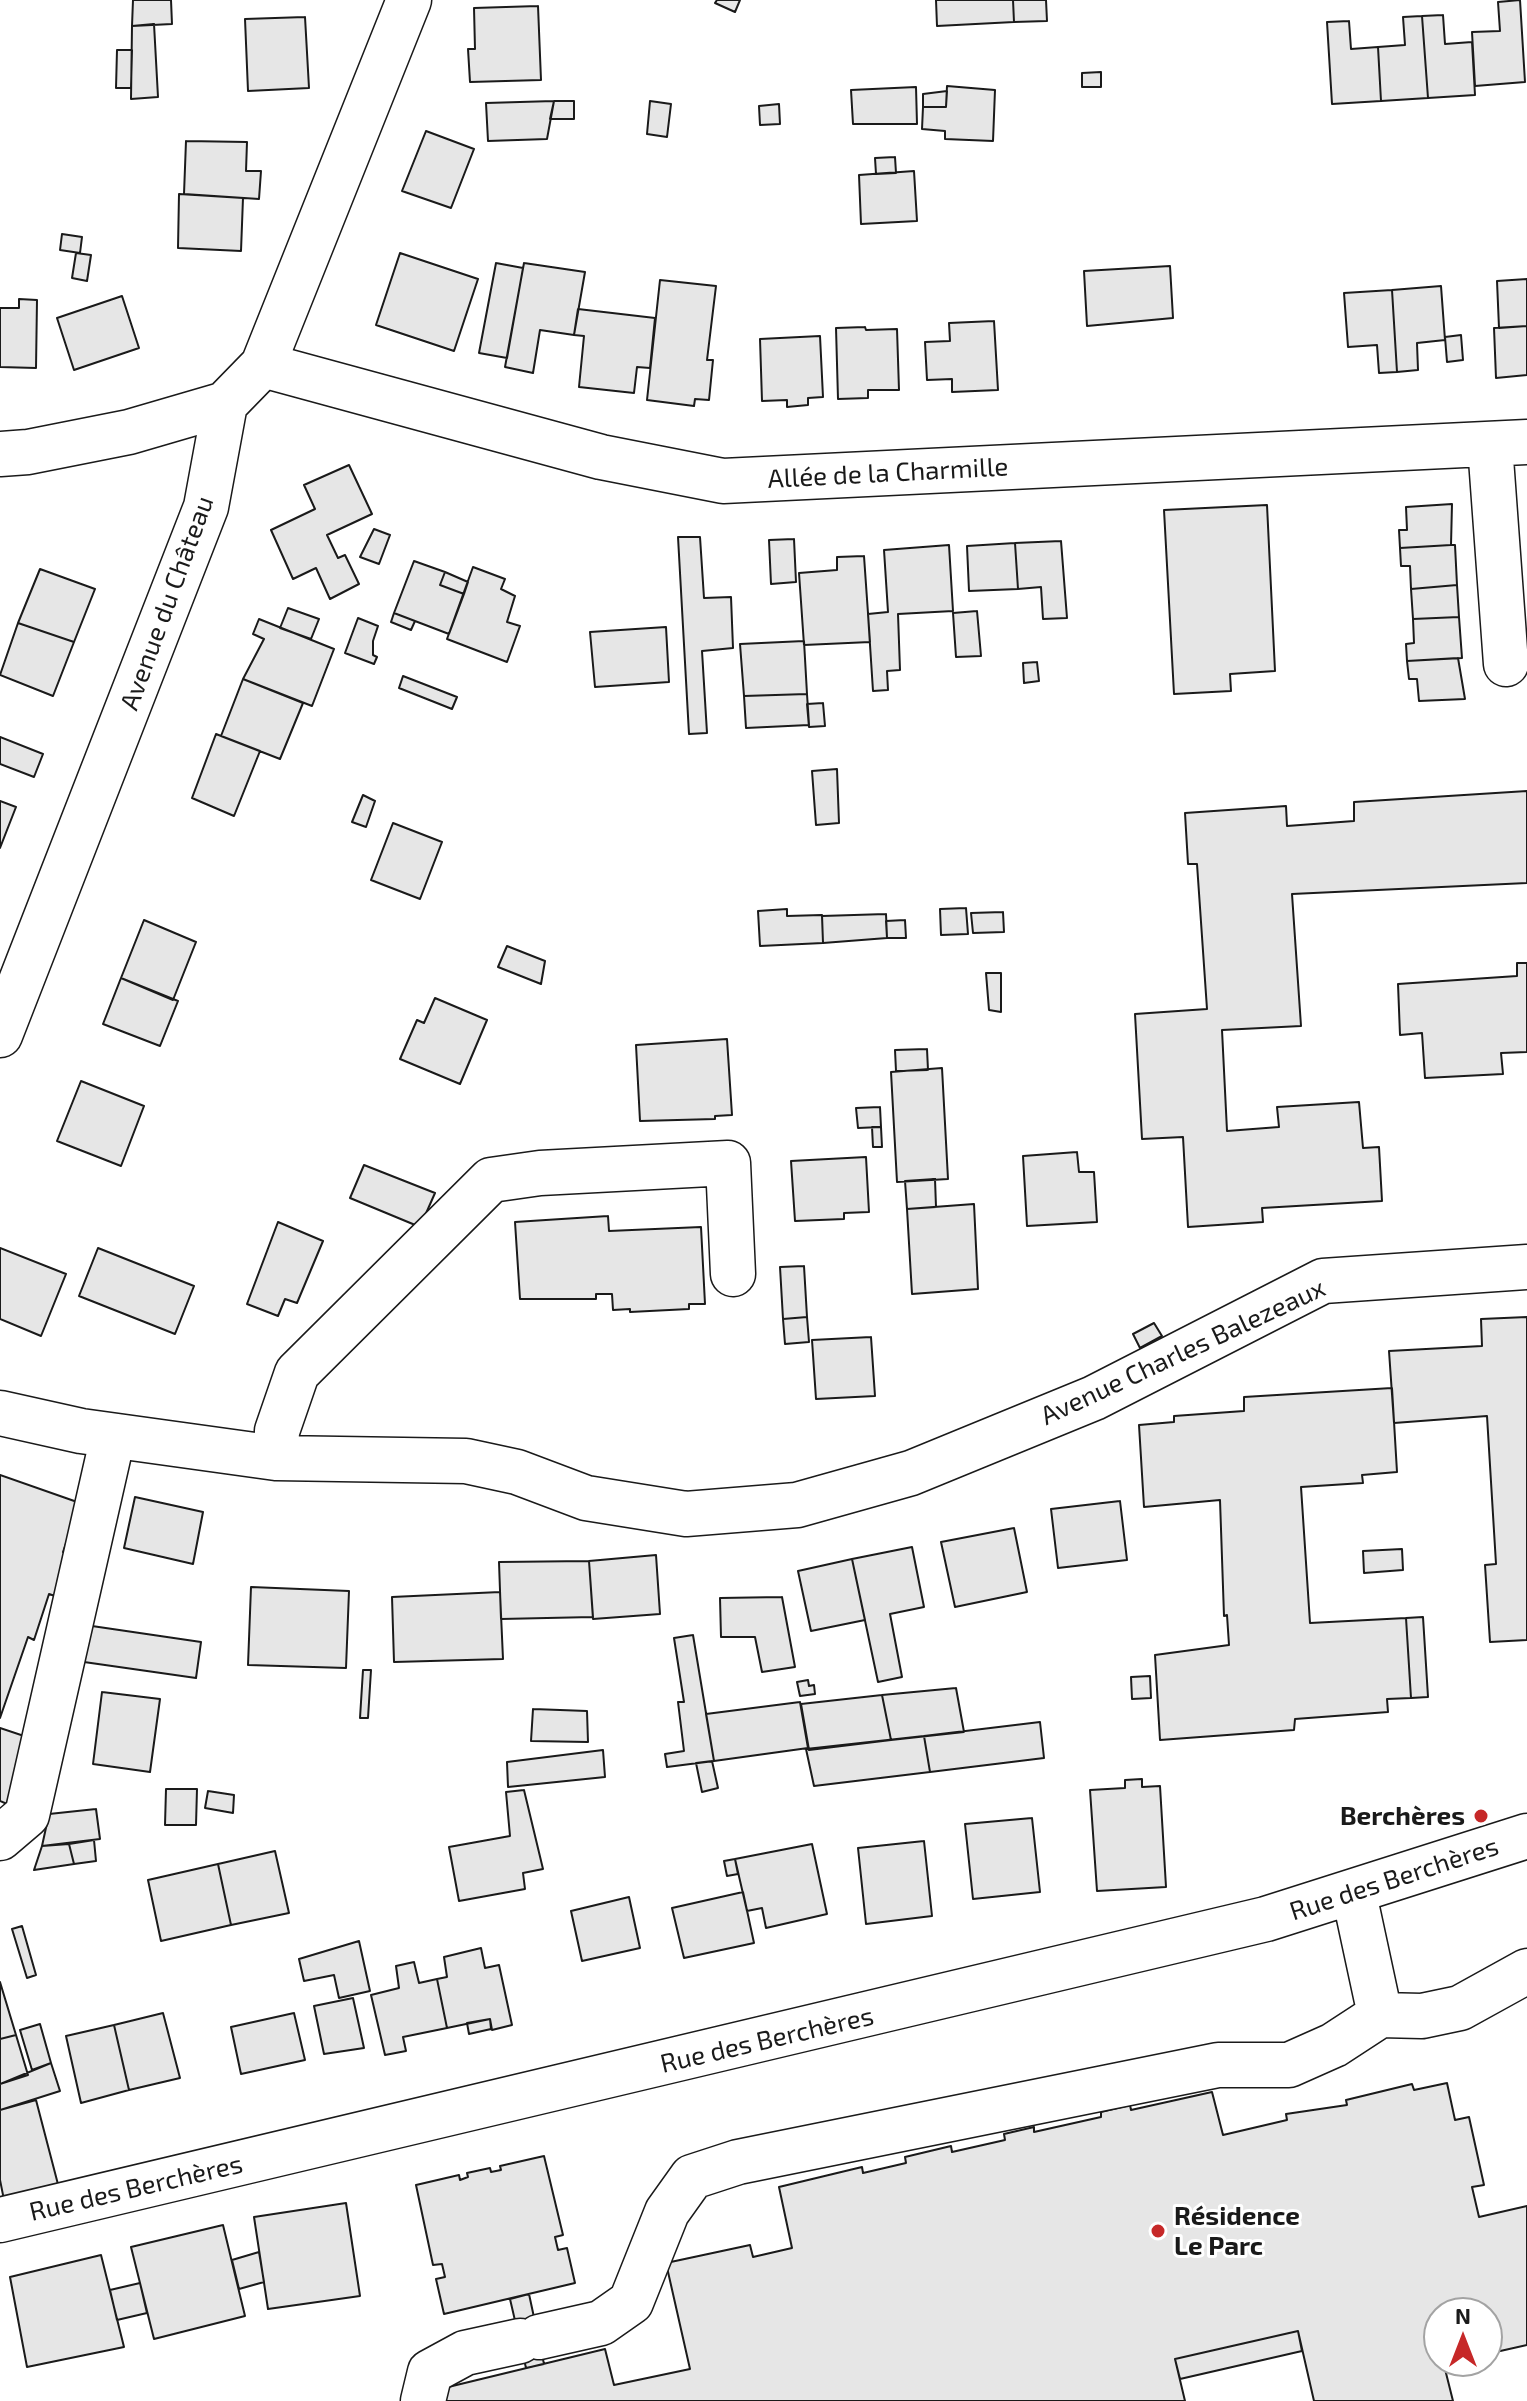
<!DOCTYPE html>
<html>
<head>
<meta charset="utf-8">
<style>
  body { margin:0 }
  #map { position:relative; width:1527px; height:2401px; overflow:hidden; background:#fff; font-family:"Exo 2",sans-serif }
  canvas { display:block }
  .north { position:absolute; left:1423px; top:2297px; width:80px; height:80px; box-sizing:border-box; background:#fff; border:2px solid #a3a3a3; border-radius:50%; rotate:0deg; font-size:22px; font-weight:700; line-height:32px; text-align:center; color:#1a1a1a }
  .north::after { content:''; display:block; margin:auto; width:28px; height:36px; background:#c62828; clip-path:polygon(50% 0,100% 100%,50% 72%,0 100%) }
</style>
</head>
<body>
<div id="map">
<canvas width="1527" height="2401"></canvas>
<div class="north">N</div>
</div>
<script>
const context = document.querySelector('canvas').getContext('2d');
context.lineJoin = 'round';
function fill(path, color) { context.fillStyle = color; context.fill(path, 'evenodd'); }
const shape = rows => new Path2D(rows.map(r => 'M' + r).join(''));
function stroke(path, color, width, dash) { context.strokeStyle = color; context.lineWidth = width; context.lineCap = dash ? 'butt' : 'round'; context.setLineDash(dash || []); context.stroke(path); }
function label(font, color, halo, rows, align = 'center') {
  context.font = font + ' "Exo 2",sans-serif'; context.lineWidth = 6; context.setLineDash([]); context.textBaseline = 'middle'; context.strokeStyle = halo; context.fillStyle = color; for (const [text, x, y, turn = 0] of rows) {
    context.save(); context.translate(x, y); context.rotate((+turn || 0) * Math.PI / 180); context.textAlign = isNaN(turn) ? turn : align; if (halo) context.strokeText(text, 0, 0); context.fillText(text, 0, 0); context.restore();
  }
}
const building = shape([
  [133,0,171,0,172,24,132,26,133,0],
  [717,0,740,0,735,12,715,3,717,0],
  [936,0,1013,0,1014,22,937,26,936,0],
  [1013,0,1046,0,1047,21,1014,22,1013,0],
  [1520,0,1525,82,1475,86,1472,32,1500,31,1498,2,1520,0],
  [538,6,541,80,470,82,468,49,475,49,474,8,538,6],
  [1443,15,1445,44,1472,42,1475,95,1428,98,1422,16,1443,15],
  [1422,16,1428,98,1381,101,1378,47,1405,45,1403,17,1422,16],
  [305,17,309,88,248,91,245,19,305,17],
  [1349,21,1351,49,1378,47,1381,101,1332,104,1327,22,1349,21],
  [154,24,158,97,131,99,132,26,154,24],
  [117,50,132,50,131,88,116,88,117,50],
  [1101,72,1101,87,1082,87,1082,73,1101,72],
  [947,86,995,90,993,141,945,139,945,131,922,129,923,107,946,107,947,86],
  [916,87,917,124,853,124,851,90,916,87],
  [947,91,946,107,923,107,923,94,947,91],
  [554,101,547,139,488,141,486,103,554,101],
  [554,101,574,101,574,119,550,119,554,101],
  [650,101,671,104,667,137,647,134,650,101],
  [779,104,780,124,760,125,759,106,779,104],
  [426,131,474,149,451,208,402,191,426,131],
  [186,141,247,142,246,171,261,171,259,199,184,194,186,141],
  [895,157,896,173,876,174,875,158,895,157],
  [914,171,917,221,861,224,859,175,914,171],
  [179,194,243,198,241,251,178,248,179,194],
  [62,234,82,237,80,253,60,250,62,234],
  [76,253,91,255,87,281,72,278,76,253],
  [400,253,478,279,454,351,376,325,400,253],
  [496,263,523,268,507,358,479,353,496,263],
  [524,263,585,272,574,335,540,330,533,373,505,367,524,263],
  [1170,266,1173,318,1087,326,1084,271,1170,266],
  [1527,279,1527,326,1499,328,1497,281,1527,279],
  [660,280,716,286,707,360,713,360,709,400,695,399,694,406,647,400,660,280],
  [1441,286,1445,340,1417,343,1418,370,1397,372,1392,290,1441,286],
  [1392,290,1397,372,1379,373,1377,345,1348,347,1344,293,1392,290],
  [122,296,139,348,74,370,57,318,122,296],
  [19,299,37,300,36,368,0,367,0,308,19,308,19,299],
  [578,309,655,318,650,368,637,367,634,393,579,387,584,336,574,335,578,309],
  [994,321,998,390,952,392,952,379,927,380,925,342,950,341,949,323,994,321],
  [1527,326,1527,375,1496,378,1494,328,1527,326],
  [865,327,866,330,897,329,899,390,868,390,868,398,838,399,836,328,865,327],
  [1461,335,1463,360,1447,362,1445,337,1461,335],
  [820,336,823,397,808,398,808,405,787,407,787,400,762,401,760,339,820,336],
  [349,465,372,514,327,535,338,558,345,555,359,584,330,599,316,568,293,579,271,530,315,509,304,485,349,465],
  [1452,504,1451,545,1400,548,1399,530,1407,530,1406,507,1452,504],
  [1267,505,1275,671,1230,674,1231,691,1174,694,1164,510,1267,505],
  [374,529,390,535,379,564,360,557,374,529],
  [678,537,700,537,704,598,731,597,733,648,702,651,707,733,689,734,678,537],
  [794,539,796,582,771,584,769,540,794,539],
  [1061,541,1067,618,1043,619,1041,587,1018,589,1015,543,1061,541],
  [1015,543,1018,589,969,591,967,546,1015,543],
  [949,545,953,611,898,614,900,670,887,671,888,690,873,691,868,614,888,612,884,550,949,545],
  [1451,545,1455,545,1457,585,1411,589,1410,566,1401,566,1400,548,1451,545],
  [864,556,870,642,804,645,799,573,837,570,837,557,864,556],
  [414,561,445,572,440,585,464,594,449,634,394,613,414,561],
  [473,567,505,579,501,589,515,596,507,622,520,626,507,662,447,639,473,567],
  [40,569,95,589,74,642,18,623,40,569],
  [445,572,468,582,464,594,440,585,445,572],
  [1457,585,1459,617,1413,619,1411,589,1457,585],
  [288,608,319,619,311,639,280,628,288,608],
  [977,611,981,656,956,657,953,613,977,611],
  [394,613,415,621,411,630,391,622,394,613],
  [1459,617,1462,658,1407,661,1406,644,1414,643,1413,619,1459,617],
  [358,618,378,626,373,641,373,655,377,657,374,664,345,653,358,618],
  [259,619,334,649,312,706,243,679,264,639,253,634,259,619],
  [18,623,74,642,53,696,0,675,18,623],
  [666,627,669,682,595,687,590,632,666,627],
  [804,641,807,694,744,696,740,644,804,641],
  [1458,658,1465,699,1419,701,1417,679,1409,679,1407,661,1458,658],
  [1037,662,1039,681,1024,683,1023,663,1037,662],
  [403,676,457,697,452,709,399,688,403,676],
  [243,679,303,703,280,759,221,736,243,679],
  [807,694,809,725,746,728,744,696,807,694],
  [823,703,825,726,809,727,807,704,823,703],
  [216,734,260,751,234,816,192,798,216,734],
  [0,737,43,754,34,777,0,764,0,737],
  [837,769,839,823,816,825,812,771,837,769],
  [1527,791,1527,883,1292,894,1301,1026,1222,1030,1227,1131,1279,1127,1277,1107,1359,1102,1363,1148,1379,1147,1382,1201,1262,1208,1263,1222,1188,1227,1183,1137,1142,1139,1135,1014,1207,1009,1197,864,1188,864,1185,813,1286,806,1287,826,1354,821,1354,802,1527,791],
  [363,795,375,801,366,827,352,822,363,795],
  [0,801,16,807,0,848,0,801],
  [393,823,442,842,420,899,371,880,393,823],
  [966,908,968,934,941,935,940,909,966,908],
  [787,909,787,916,822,915,823,943,760,946,758,911,787,909],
  [1003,912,1004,932,973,933,971,913,1003,912],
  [886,914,887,938,823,943,822,916,886,914],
  [144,920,196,942,173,1000,121,978,144,920],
  [905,920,906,938,887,938,886,921,905,920],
  [507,946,545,961,541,984,498,967,507,946],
  [1517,963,1527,963,1527,1052,1501,1053,1503,1074,1425,1078,1422,1033,1400,1035,1398,984,1517,976,1517,963],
  [986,973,1001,973,1001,1012,989,1010,986,973],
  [121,978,178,1001,160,1046,103,1024,121,978],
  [435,998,487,1020,460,1084,400,1059,417,1020,424,1023,435,998],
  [727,1039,732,1115,715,1116,715,1119,640,1121,636,1045,727,1039],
  [927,1049,928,1070,896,1071,895,1050,927,1049],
  [942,1068,948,1179,897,1182,891,1072,942,1068],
  [81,1081,144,1106,121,1166,57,1141,81,1081],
  [880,1107,881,1127,858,1128,856,1108,880,1107],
  [872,1127,881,1127,882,1147,873,1147,872,1127],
  [1077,1152,1079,1172,1094,1172,1097,1222,1027,1226,1023,1156,1077,1152],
  [866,1157,869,1212,844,1213,844,1219,795,1221,791,1161,866,1157],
  [364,1165,435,1193,420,1227,350,1198,364,1165],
  [935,1179,936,1207,907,1209,905,1181,935,1179],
  [974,1204,978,1289,912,1294,907,1209,974,1204],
  [608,1216,609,1231,701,1227,705,1304,689,1304,689,1309,630,1312,630,1309,613,1310,612,1294,596,1294,596,1299,520,1299,515,1222,608,1216],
  [278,1222,323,1241,297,1303,285,1299,278,1316,247,1304,278,1222],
  [0,1248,66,1274,41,1336,0,1319,0,1248],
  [98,1248,194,1286,175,1334,79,1296,98,1248],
  [804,1266,807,1317,783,1319,780,1267,804,1266],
  [807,1317,809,1342,785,1344,783,1319,807,1317],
  [1527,1317,1527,1640,1490,1642,1485,1565,1496,1564,1487,1416,1394,1423,1389,1351,1482,1346,1481,1319,1527,1317],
  [1154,1323,1162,1336,1140,1348,1133,1334,1154,1323],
  [871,1337,875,1396,816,1399,812,1340,871,1337],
  [1392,1388,1397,1472,1362,1475,1363,1483,1301,1487,1310,1623,1406,1618,1411,1698,1387,1699,1388,1712,1295,1719,1294,1730,1160,1740,1155,1655,1229,1645,1227,1615,1224,1616,1220,1500,1144,1507,1139,1425,1174,1422,1174,1416,1244,1411,1244,1397,1392,1388],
  [0,1475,80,1503,63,1552,69,1555,55,1596,49,1594,34,1640,28,1637,0,1718,0,1475],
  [135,1497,203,1512,193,1564,124,1548,135,1497],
  [1120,1501,1127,1560,1058,1568,1051,1509,1120,1501],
  [1014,1528,1027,1592,955,1607,941,1542,1014,1528],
  [912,1547,924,1607,890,1614,902,1677,878,1682,852,1559,912,1547],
  [1402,1549,1403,1570,1364,1573,1363,1551,1402,1549],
  [656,1555,660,1614,593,1619,589,1561,656,1555],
  [852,1559,865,1620,811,1631,798,1571,852,1559],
  [589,1561,593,1617,501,1619,499,1562,589,1561],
  [251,1587,349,1591,346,1668,248,1665,251,1587],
  [500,1592,503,1659,394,1662,392,1597,500,1592],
  [782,1597,795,1667,762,1672,755,1637,721,1637,720,1598,782,1597],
  [1423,1617,1428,1697,1411,1698,1406,1618,1423,1617],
  [92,1626,201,1642,196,1678,84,1662,92,1626],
  [693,1635,714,1761,667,1767,665,1754,684,1751,678,1702,684,1702,674,1638,693,1635],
  [363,1670,371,1670,368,1718,360,1718,363,1670],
  [1150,1676,1151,1698,1132,1699,1131,1677,1150,1676],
  [808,1680,809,1686,814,1685,815,1694,800,1696,797,1682,808,1680],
  [956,1688,964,1732,891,1740,882,1695,956,1688],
  [102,1692,160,1699,150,1772,93,1764,102,1692],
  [882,1695,891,1740,809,1750,801,1704,882,1695],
  [800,1702,808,1748,714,1761,706,1714,800,1702],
  [533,1709,587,1711,588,1742,531,1741,533,1709],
  [1040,1722,1044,1758,930,1772,924,1736,1040,1722],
  [0,1728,30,1738,7,1804,0,1801,0,1728],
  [924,1736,930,1772,814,1786,806,1749,924,1736],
  [603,1750,605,1777,508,1787,507,1762,603,1750],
  [712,1761,718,1788,702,1792,696,1763,712,1761],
  [1142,1779,1142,1787,1160,1786,1166,1887,1097,1891,1090,1790,1125,1788,1125,1780,1142,1779],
  [166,1789,197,1789,196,1825,165,1825,166,1789],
  [524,1790,543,1869,523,1873,525,1889,459,1901,449,1847,510,1836,506,1792,524,1790],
  [208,1791,234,1795,233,1813,205,1808,208,1791],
  [96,1809,100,1839,42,1846,49,1814,96,1809],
  [1032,1818,1040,1892,973,1899,965,1824,1032,1818],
  [94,1840,96,1861,74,1864,69,1844,94,1840],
  [924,1841,932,1916,866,1924,858,1848,924,1841],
  [69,1844,74,1864,34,1870,42,1846,69,1844],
  [812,1844,827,1914,766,1928,762,1908,747,1911,735,1859,812,1844],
  [275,1851,289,1913,231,1925,218,1864,275,1851],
  [735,1859,738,1874,727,1876,724,1861,735,1859],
  [218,1864,231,1925,161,1941,148,1880,218,1864],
  [743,1892,754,1943,684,1958,672,1908,743,1892],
  [629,1897,640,1948,582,1961,571,1911,629,1897],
  [22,1926,36,1975,27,1978,12,1929,22,1926],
  [359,1941,370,1991,339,1998,334,1975,304,1981,299,1959,359,1941],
  [481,1948,485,1968,499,1965,512,2025,492,2030,490,2019,447,2028,437,1979,447,1977,444,1957,481,1948],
  [414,1962,419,1983,437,1979,447,2028,403,2037,406,2051,385,2055,371,1995,399,1988,396,1966,414,1962],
  [0,1982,16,2035,0,2039,0,1982],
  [353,1998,364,2048,324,2054,314,2006,353,1998],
  [163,2013,180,2078,129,2090,114,2025,163,2013],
  [294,2013,305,2060,241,2074,231,2027,294,2013],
  [490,2019,491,2029,469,2034,467,2023,490,2019],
  [40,2024,51,2063,32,2070,20,2030,40,2024],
  [114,2025,129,2090,81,2103,66,2036,114,2025],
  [16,2035,28,2075,0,2084,0,2039,16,2035],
  [51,2063,60,2091,0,2110,0,2084,51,2063],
  [1447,2083,1455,2120,1469,2117,1484,2185,1472,2187,1479,2217,1527,2206,1527,2345,1487,2354,1487,2313,1439,2313,1439,2361,1443,2361,1453,2401,1314,2401,1298,2331,1175,2359,1185,2401,443,2401,440,2389,605,2349,614,2385,690,2369,666,2263,750,2245,753,2257,792,2248,779,2187,862,2167,863,2173,906,2163,905,2157,951,2146,952,2152,1005,2140,1004,2134,1034,2127,1034,2132,1101,2117,1101,2112,1130,2105,1131,2110,1212,2092,1223,2135,1287,2120,1286,2114,1347,2105,1346,2100,1412,2084,1414,2090,1447,2083],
  [36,2100,60,2192,5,2205,0,2180,0,2110,36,2100],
  [544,2156,563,2235,555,2237,558,2250,567,2248,575,2283,444,2314,436,2279,445,2277,442,2264,433,2265,416,2185,459,2175,460,2180,468,2177,467,2173,490,2168,491,2172,501,2170,500,2166,544,2156],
  [346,2203,360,2296,268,2309,254,2217,346,2203],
  [223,2225,245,2316,154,2339,131,2247,223,2225],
  [259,2252,264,2282,239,2289,232,2260,259,2252],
  [101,2255,124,2347,27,2367,10,2277,101,2255],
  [140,2283,147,2313,117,2320,110,2290,140,2283],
  [529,2294,544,2364,526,2368,510,2299,529,2294],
  [1298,2331,1302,2351,1180,2379,1175,2359,1298,2331]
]);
const minor = shape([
  [263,365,601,457,723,481,1527,442],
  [1490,445,1506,664],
  [0,454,28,452,129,432,225,404],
  [0,1035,206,507,225,404,263,365,409,0],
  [0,1413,81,1431,276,1458,466,1461,517,1472,586,1498,686,1514,797,1505,911,1473,1094,1398,1323,1281,1527,1267],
  [276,1458,277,1431,297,1373,491,1180,540,1173,728,1163,733,1274],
  [0,1838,27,1815,113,1436],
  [1354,1894,1380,2015],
  [0,2220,1266,1919,1527,1836],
  [539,2337,601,2323,631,2302,667,2212,692,2177,738,2162,1218,2065,1289,2065,1334,2045,1380,2015,1422,2016,1460,2008,1527,1971],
  [423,2401,430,2372,465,2353,520,2341]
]);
const markers = [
  [1481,1816,8,"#c62828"],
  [1158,2231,8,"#c62828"]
];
const streetNames = [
  ["Allée de la Charmille",888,473,-3],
  ["Avenue du Château",167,603,-70],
  ["Avenue Charles Balezeaux",1183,1352,-25],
  ["Rue des Berchères",1394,1879,-18],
  ["Rue des Berchères",767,2040,-13],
  ["Rue des Berchères",136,2188,-13]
];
const poiNames = [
  ["Berchères",1465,1816],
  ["Résidence",1174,2216,"left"],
  ["Le Parc",1174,2246,"left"]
];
fill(building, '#e6e6e6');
stroke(building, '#1a1a1a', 2);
stroke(minor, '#1a1a1a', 47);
stroke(minor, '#fff', 44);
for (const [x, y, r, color] of markers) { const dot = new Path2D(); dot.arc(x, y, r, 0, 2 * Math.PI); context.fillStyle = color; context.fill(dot); stroke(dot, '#fff', 3); }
label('26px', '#1a1a1a', '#fff', streetNames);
label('bold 26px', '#1a1a1a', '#fff', poiNames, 'right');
</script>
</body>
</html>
